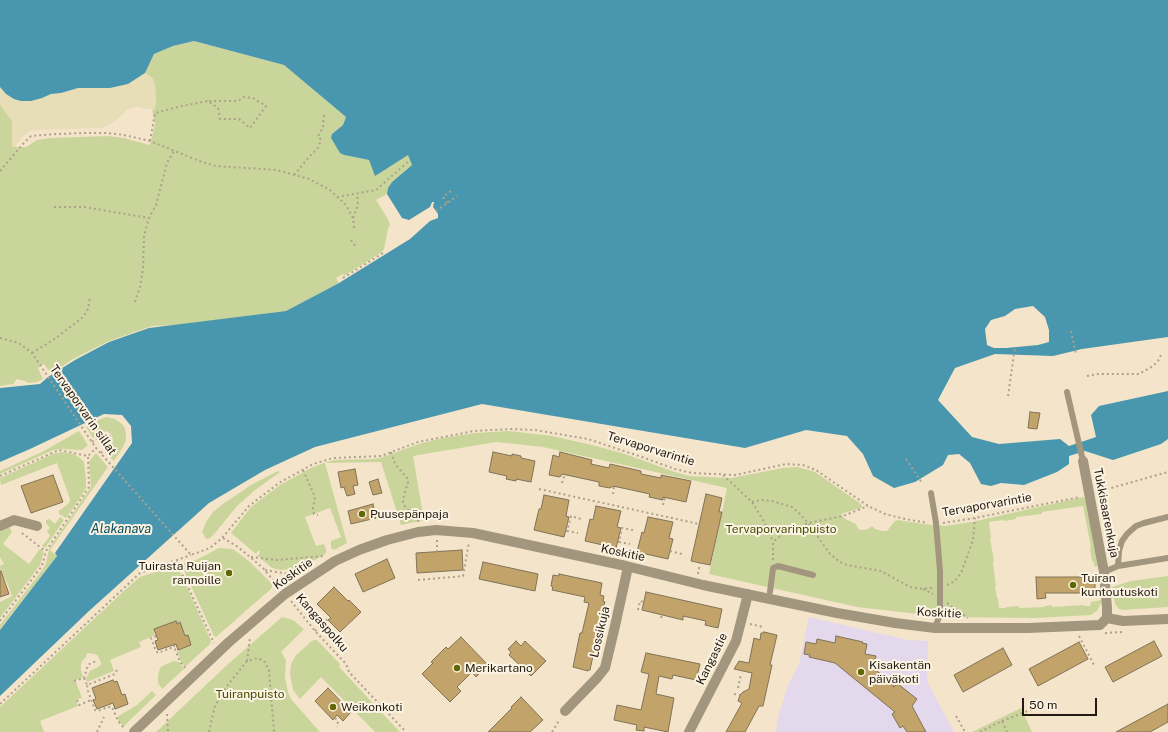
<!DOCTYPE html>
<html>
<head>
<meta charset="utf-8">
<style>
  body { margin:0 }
  #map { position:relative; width:1168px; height:732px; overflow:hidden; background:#f4e5ca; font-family:"Public Sans",sans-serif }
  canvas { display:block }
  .scale { position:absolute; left:1022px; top:698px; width:75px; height:18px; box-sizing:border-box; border:2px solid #211b11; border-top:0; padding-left:5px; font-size:12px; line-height:14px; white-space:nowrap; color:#211b11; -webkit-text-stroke:3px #fcf3e3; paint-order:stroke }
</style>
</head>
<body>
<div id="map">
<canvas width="1168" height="732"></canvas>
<div class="scale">50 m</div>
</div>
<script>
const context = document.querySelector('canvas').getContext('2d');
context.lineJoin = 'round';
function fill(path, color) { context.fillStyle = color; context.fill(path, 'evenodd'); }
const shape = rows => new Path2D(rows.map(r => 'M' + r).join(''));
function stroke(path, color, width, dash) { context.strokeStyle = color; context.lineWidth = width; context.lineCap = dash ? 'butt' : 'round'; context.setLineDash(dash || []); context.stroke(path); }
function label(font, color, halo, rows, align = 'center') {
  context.font = font + ' "Public Sans",sans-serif'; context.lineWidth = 4; context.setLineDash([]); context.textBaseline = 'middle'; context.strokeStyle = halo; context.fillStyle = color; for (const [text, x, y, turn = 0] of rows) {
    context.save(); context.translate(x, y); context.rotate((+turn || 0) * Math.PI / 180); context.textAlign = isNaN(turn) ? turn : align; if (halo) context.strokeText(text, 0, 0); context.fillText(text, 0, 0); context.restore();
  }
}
const education = shape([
  [809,617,908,640,928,641,927,681,954,732,776,732,777,721,788,685,799,664]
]);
const green = shape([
  [194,41,284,65,346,117,343,125,332,134,331,138,344,155,369,160,408,155,412,165,392,182,388,188,387,194,376,200,389,221,390,225,388,229,384,249,382,252,344,276,343,274,336,278,339,283,286,311,178,325,152,326,109,341,73,359,51,374,44,364,38,368,43,379,37,382,28,383,25,381,17,379,13,384,0,386,0,104,12,121,12,147,26,147,37,140,50,138,108,136,124,138,150,145,155,124,152,109,154,110,153,79,145,73,154,54,173,46],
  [106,417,115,419,122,424,125,428,126,435,126,440,123,447,114,461,105,452,113,442,112,435,107,431,104,432,93,438,86,427,93,422],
  [79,431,88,445,82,450,62,449,53,450,0,474,0,471,42,452],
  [509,431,552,436,596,446,625,454,675,472,689,476,731,478,783,468,797,467,809,470,815,472,861,504,862,507,861,508,841,514,845,519,856,524,858,529,863,530,868,529,872,526,875,529,882,531,887,531,895,521,898,520,923,524,945,526,972,522,1083,497,1086,498,1099,563,1097,566,1095,567,1093,561,1092,561,1090,547,1091,547,1083,506,1042,512,1042,514,1016,517,1016,519,1005,521,1004,520,989,522,991,537,990,538,994,561,993,562,996,586,995,586,997,598,998,598,999,608,1006,608,1006,607,1019,606,1019,608,1044,607,1045,606,1052,605,1052,607,1084,605,1084,606,1090,606,1091,602,1101,600,1101,603,1097,611,1091,615,1035,618,944,617,857,607,709,574,727,488,543,447,496,442,413,456,424,520,401,525,381,462,325,463,347,543,334,550,331,548,331,541,341,537,330,508,305,517,316,546,324,544,326,549,326,552,325,554,299,569,280,570,272,568,258,556,260,552,260,551,258,551,256,554,231,533,251,507,280,485,311,468,324,463,334,460,371,459,380,458,419,444,443,438,475,433],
  [62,452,74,454,80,458,84,462,86,479,86,488,78,501,66,518,59,514,59,511,69,503,70,499,57,463,1,485,0,478,53,454],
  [96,453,108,467,50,550,57,556,0,629,0,625,43,569,46,563,49,549,91,487,89,462,90,460],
  [278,471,280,472,279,473,255,490,237,506,216,532,210,538,206,539,202,532,206,522,213,512,223,504,251,485],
  [60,517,64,520,45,548,42,546,50,536,47,531,50,528,46,523,46,520,49,519,55,524],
  [7,527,10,528,12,532,3,544,29,564,40,549,44,552,40,565,0,618,0,602,12,596,7,582,5,579,0,568,0,566,4,564,0,557,0,531],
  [219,548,232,549,237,552,250,562,272,584,272,586,271,589,264,595,216,637,214,636,181,564,198,559],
  [177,565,211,641,210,644,185,667,181,662,177,651,191,645,188,635,185,636,180,623,154,629,155,633,153,636,139,642,141,647,110,660,114,671,87,682,86,678,87,677,90,671,98,667,101,664,100,660,98,656,95,654,87,653,86,657,82,661,81,664,81,670,83,677,74,681,74,682,76,682,82,698,76,700,78,706,40,721,44,732,0,732,0,707,126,589,140,577],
  [1168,576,1168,607,1122,610,1119,609,1115,604,1112,587,1131,581],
  [282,617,293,620,304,629,281,652,286,660,285,677,288,692,291,699,320,732,156,732,227,665],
  [315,640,317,640,340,664,339,667,400,732,375,732,321,677,300,699,293,690,290,675,291,664,296,655,312,641],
  [174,661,179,662,184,669,162,689,158,683,158,675,160,668,162,666],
  [152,691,156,695,124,726,119,722,117,717,137,705],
  [1021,708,1032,732,972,732]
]);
const sand = shape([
  [145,73,153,79,155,85,156,95,156,104,154,110,137,107,132,108,127,110,114,122,109,125,101,128,38,130,30,131,21,138,15,147,12,147,12,121,0,104,0,87,6,94,42,98,51,94,61,93,78,88,110,88,128,84]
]);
const water = shape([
  [0,0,1168,0,1168,337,1082,349,1053,356,995,354,955,368,938,400,972,437,999,444,1060,439,1069,446,1096,437,1091,415,1099,406,1168,391,1168,439,1161,444,1113,460,1085,451,1069,456,1069,464,1057,472,1024,485,1001,483,991,486,981,484,970,463,959,454,948,455,943,465,915,482,894,488,873,476,863,454,847,436,806,430,745,448,482,404,315,447,265,470,209,503,89,611,0,696,0,630,57,556,55,553,132,443,131,426,122,415,104,414,30,449,0,462,0,388,40,384,48,377,75,360,109,342,149,328,286,311,339,283,410,239,430,221,438,218,438,214,433,207,434,202,432,202,430,207,409,220,402,218,387,194,388,188,392,182,412,165,408,155,375,176,369,160,344,155,340,153,331,138,332,134,343,125,346,117,284,65,194,41,173,46,154,54,145,73,128,84,110,88,78,88,61,93,51,94,42,98,31,101,21,101,14,99,6,94,0,87],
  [1033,306,1045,317,1049,330,1049,342,1038,345,1006,348,994,348,987,345,985,329,991,320,1005,316,1015,309]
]);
const building = shape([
  [1030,412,1040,413,1037,429,1028,428,1030,412],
  [493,452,512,456,512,454,521,456,521,458,535,461,531,482,516,479,516,481,506,479,507,476,489,472,493,452],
  [560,452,592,460,591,464,609,468,610,464,641,471,641,474,661,478,661,475,691,481,686,502,663,497,663,500,649,497,650,494,613,486,612,487,611,487,610,488,599,486,599,482,562,474,560,477,549,475,553,455,559,457,560,452],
  [355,469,358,485,353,486,355,494,347,496,344,487,341,488,338,472,355,469],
  [53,475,63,502,31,513,21,486,53,475],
  [378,479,382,493,373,495,369,482,378,479],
  [706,494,722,498,719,512,722,512,710,565,691,561,706,494],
  [544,495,569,500,566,516,569,517,564,537,534,530,539,509,541,509,544,495],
  [373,504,376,518,351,524,348,511,373,504],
  [596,506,621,511,617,527,621,528,616,548,585,541,590,519,593,520,596,506],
  [648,517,673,522,669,538,673,539,668,559,637,552,642,532,644,533,648,517],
  [462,550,463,570,417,573,416,553,462,550],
  [387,559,395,578,363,592,355,574,387,559],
  [483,562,538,574,535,591,479,579,483,562],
  [0,571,1,571,9,594,0,597,0,571],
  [559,574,602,583,600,595,604,596,603,601,605,602,603,608,606,609,600,637,597,637,590,670,588,670,588,671,573,667,580,633,582,633,589,603,584,602,585,597,552,590,553,587,551,586,553,575,559,576,559,574],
  [1036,577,1095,577,1095,593,1045,593,1046,598,1037,599,1036,577],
  [334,587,348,601,349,600,361,612,340,632,328,620,331,618,317,604,334,587],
  [646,592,722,609,718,628,705,625,706,621,683,616,683,620,642,610,646,592],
  [176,621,177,624,180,622,185,636,188,635,191,645,178,650,176,644,158,650,155,641,158,640,154,629,176,621],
  [764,632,777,635,770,665,772,665,763,706,759,706,745,732,726,732,742,703,738,701,740,695,743,692,749,689,752,673,734,669,739,661,749,663,754,638,760,640,761,633,764,633,764,632],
  [836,636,863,642,862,643,867,644,865,654,876,656,873,668,894,684,893,687,898,684,917,699,912,706,926,732,907,732,903,726,900,728,892,714,895,712,835,663,809,657,810,655,804,654,806,642,816,644,817,639,835,643,836,636],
  [461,637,488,665,476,677,472,672,457,687,461,691,450,702,422,674,433,663,431,662,446,647,448,649,461,637],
  [516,641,521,646,525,641,546,661,531,676,509,655,511,652,508,649,516,641],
  [1154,641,1162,656,1113,682,1105,667,1154,641],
  [1079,642,1088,659,1038,686,1029,669,1079,642],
  [1003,648,1012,665,963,692,954,675,1003,648],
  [646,653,700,664,696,680,673,675,672,679,659,676,656,694,674,698,668,732,644,727,644,731,636,730,637,725,614,720,617,705,641,710,649,674,641,672,646,653],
  [113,680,114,682,117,681,122,695,125,694,128,704,115,709,113,703,97,709,93,700,96,699,92,688,113,680],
  [328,688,351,712,343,721,337,715,333,720,315,701,328,688],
  [521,697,543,720,530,732,488,732,512,708,511,707,521,697],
  [1168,704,1168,722,1150,732,1116,732,1168,704]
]);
const path = shape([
  [150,141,155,113,182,106,208,101,218,108,220,119,239,119,250,128,266,106,253,98,244,97,238,101,208,101],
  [0,171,23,144,31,136,56,134,85,133,108,133,124,135,150,141,202,162,216,166,277,170,309,179,330,190,346,205,353,218,354,228],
  [294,175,310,156,318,148,321,140,318,136,323,128,324,114],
  [337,197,376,190,409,161],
  [447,203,443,197,452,190],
  [54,207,84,207,149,218],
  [436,211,457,196],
  [353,218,358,205,357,194],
  [351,240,357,248],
  [343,278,383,253],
  [135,302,140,287,143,269,144,236,149,218,156,205,167,163,174,151],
  [1071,331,1076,354],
  [0,338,19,343,32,353,96,448,191,555,210,548,222,538,249,506,279,483,313,464,333,458,381,456,418,442,474,431,510,429,535,430,588,439,642,457,675,469,692,473,735,475,786,464,803,465,816,470,868,506,885,514,905,519,928,523],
  [32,353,56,338,83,317,88,309,90,297],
  [1087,376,1098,374,1139,374,1153,366,1158,361,1161,355],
  [1008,396,1015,347],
  [92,442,103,434,107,434,110,436,111,439,110,442,101,453],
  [391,452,395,464,408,479,408,482,403,499,403,504,419,522],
  [906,459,922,483],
  [303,470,315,497,313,508,314,514,318,515],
  [723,475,752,502,763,520,769,531,773,542],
  [0,476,59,450,88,456,96,448],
  [562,483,565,474],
  [539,489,699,524],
  [1097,492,1168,472],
  [613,494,614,486],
  [752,502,761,500,772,501,792,507,799,513,808,523,830,554,840,562,847,565,881,571,910,587,923,589,933,588],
  [663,505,665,498],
  [943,523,975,518,1080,497],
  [566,530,567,531,571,516,581,519],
  [567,531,578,533],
  [22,533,45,551],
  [223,538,238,547,263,568,279,587],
  [437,540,437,552],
  [618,541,619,542,622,528,633,530],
  [619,542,630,544],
  [670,551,682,554],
  [251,557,277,560,324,556],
  [773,560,773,542,784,533,808,523,843,516,868,506],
  [176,561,214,643],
  [265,570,295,575],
  [698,574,700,563],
  [418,580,463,576,469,542],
  [947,585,955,581,961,573,973,540,975,518],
  [923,589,933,594],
  [291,601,315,631,346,664,349,672,406,732],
  [947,603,968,618],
  [638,610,640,601,644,602],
  [661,618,662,615],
  [0,621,42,566,46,551,89,487,88,456],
  [750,624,763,627],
  [315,631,330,617],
  [1105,633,1123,632],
  [156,636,151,638,156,651,158,653,170,648,175,649,180,662,187,670],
  [1079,636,1094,665],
  [174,645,175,649],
  [247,661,250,637],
  [117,670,115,674,87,685,88,691,95,710,98,711,108,707,112,707,118,721,125,729],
  [84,678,87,685],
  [74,681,84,678,88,665,91,663,97,661],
  [738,688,741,674],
  [734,694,740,695],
  [77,700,79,705,91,700],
  [0,704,140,573,191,555],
  [167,714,168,732],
  [956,716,965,732],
  [335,718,338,721,337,727],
  [1002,721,1038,707],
  [97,732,104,717],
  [209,732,215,706,227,686,247,661,258,658,265,662,269,671,274,732],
  [552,732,560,719],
  [980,732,1002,721,1007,732]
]);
const lane = shape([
  [1067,392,1083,461],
  [931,493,936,523,940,571,940,614,935,628],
  [1118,566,1119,551,1122,541,1127,534,1136,526,1144,523,1168,517],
  [1104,572,1118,566,1168,558],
  [770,592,773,568,778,566,813,575]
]);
const street = shape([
  [0,526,14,520,37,526],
  [1107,618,1123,621,1168,619],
  [565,711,597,678,605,668,615,626,628,567],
  [134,732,229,642,285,594,335,561,359,550,387,540,418,532,436,530,473,533,626,566,703,585,837,613,895,623,935,628,1028,628,1100,625,1107,618,1107,608,1104,572,1083,461],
  [689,732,736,641,748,594]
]);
const markers = [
  [362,514,4,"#606705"],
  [229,573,4,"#606705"],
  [1073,585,4,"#606705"],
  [457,668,4,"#606705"],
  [861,672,4,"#606705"],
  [333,707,4,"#606705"]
];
const streetNames = [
  ["Tervaporvarin sillat",83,410,55],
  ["Tervaporvarintie",651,449,17],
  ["Tervaporvarintie",987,505,-10],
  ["Tukkisaarenkuja",1106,513,79],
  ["Koskitie",623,553,12],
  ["Koskitie",293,574,-35],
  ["Koskitie",939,613,3],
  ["Kangaspolku",322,623,49],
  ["Lossikuja",600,632,-77],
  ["Kangastie",712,659,-64]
];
const poiNames = [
  ["Puusepänpaja",370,514],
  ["Tuirasta Ruijan",221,566,"right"],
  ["rannoille",221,580,"right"],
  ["Tuiran",1081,578],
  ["kuntoutuskoti",1081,592],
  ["Kisakentän",869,665],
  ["päiväkoti",869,679],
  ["Merikartano",465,668],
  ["Weikonkoti",341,707]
];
const parkNames = [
  ["Tervaporvarinpuisto",781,529],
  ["Tuiranpuisto",250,694]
];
const waterNames = [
  ["Alakanava",121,529]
];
fill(education, '#e4d8ec');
fill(green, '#cad59b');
fill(sand, '#e7deb8');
fill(water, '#4997ae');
fill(building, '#c2a46a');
stroke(building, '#7f7259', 1);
stroke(path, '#ada18c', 2, [2, 3]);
stroke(lane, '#a3967e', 6);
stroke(street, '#a3967e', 10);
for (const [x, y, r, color] of markers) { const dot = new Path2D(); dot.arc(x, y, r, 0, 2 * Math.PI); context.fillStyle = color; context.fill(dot); stroke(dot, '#fcf3e3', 1.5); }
label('12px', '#211b11', '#fcf3e3', streetNames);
label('12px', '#211b11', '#fcf3e3', poiNames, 'left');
label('12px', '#454e03', '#fcf3e3', parkNames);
label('italic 13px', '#054c5d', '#fcf3e3', waterNames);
</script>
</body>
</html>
